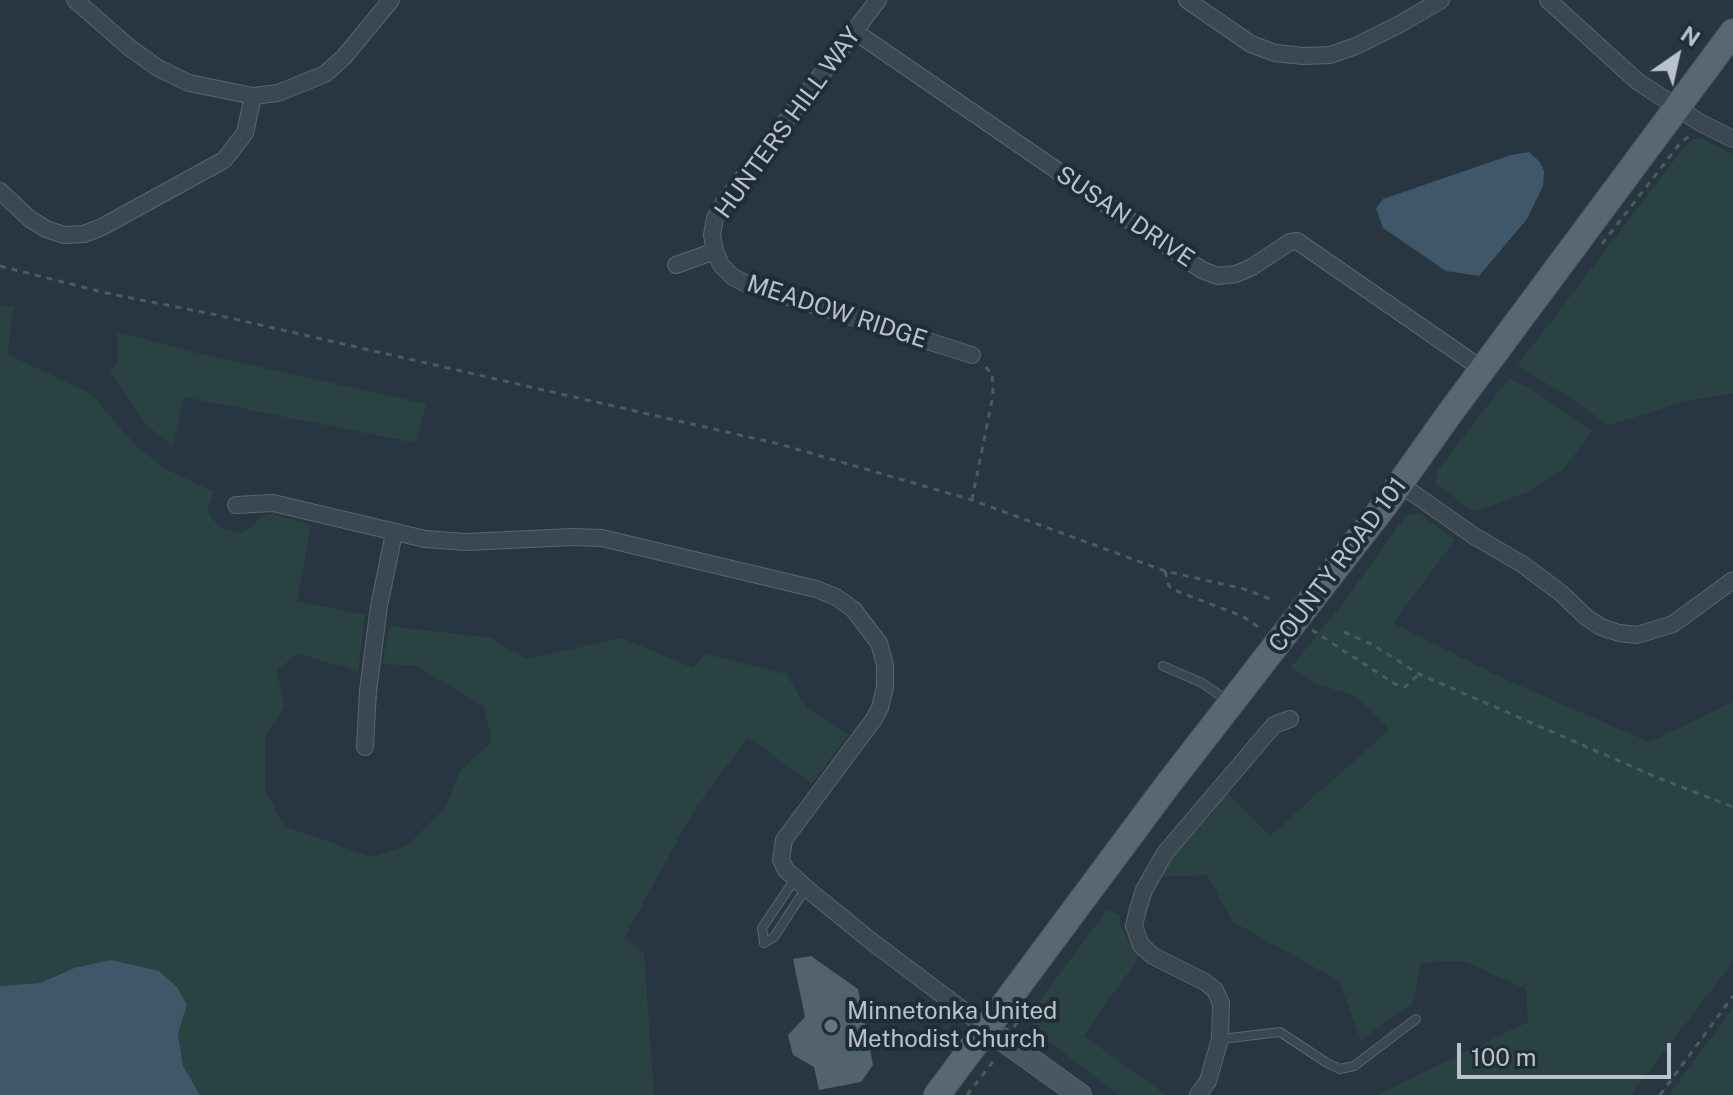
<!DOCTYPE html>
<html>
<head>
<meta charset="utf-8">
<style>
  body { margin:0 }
  #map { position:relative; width:1733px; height:1095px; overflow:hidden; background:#283641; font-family:"Public Sans",sans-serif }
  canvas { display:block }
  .north { position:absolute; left:1637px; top:16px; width:80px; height:80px; -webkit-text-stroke:6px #212d36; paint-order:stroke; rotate:34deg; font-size:22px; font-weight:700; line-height:32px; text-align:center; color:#b9c2cb }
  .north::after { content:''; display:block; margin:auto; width:28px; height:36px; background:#b9c2cb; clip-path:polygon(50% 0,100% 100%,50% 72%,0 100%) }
  .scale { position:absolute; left:1457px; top:1043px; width:214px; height:36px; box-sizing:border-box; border:4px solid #b9c2cb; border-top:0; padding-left:10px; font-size:24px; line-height:28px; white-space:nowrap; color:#b9c2cb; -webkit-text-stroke:6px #212d36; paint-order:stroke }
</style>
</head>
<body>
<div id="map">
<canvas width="1733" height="1095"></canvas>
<div class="north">N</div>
<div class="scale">100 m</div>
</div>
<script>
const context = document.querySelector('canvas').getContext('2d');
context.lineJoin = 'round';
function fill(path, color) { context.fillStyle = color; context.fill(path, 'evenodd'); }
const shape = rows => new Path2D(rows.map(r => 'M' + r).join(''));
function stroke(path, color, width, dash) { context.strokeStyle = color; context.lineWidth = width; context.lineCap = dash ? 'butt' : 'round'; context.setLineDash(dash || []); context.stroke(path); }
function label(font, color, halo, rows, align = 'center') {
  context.font = font + ' "Public Sans",sans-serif'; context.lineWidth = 8; context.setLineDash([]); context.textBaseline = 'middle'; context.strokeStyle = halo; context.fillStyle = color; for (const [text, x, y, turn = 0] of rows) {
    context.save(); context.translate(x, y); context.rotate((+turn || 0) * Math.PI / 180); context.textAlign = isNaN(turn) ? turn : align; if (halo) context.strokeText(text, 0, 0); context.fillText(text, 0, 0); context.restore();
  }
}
const green = shape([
  [1694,139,1703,139,1733,154,1733,393,1692,400,1608,425,1566,395,1517,366,1685,146],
  [0,304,14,307,7,354,91,394,139,449,168,470,214,492,207,509,213,520,224,529,240,533,251,527,263,515,273,514,311,525,297,601,365,615,358,672,298,653,277,671,284,707,265,736,265,789,284,826,372,857,408,845,445,808,459,773,492,741,484,707,417,666,382,664,390,626,491,638,526,659,622,638,693,668,706,654,786,674,807,708,848,735,812,784,748,737,693,812,624,938,644,953,654,1095,200,1095,183,1066,178,1034,187,1005,74,968,40,983,0,986],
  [118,332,193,352,426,404,416,443,184,397,173,446,146,425,110,371,118,362],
  [1509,378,1530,388,1592,431,1564,469,1525,493,1474,512,1435,483,1438,470],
  [1419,513,1455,540,1393,623,1500,677,1649,742,1733,702,1733,962,1631,1095,1377,1095,1528,1022,1526,989,1464,961,1421,963,1413,1003,1361,1040,1339,981,1233,922,1207,875,1162,877,1174,855,1227,792,1270,836,1389,730,1369,708,1350,694,1316,684,1291,667,1344,602,1402,521,1409,515],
  [1108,909,1120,916,1120,924,1128,940,1141,954,1084,1036,1166,1095,1119,1095,1032,1029,1034,1008],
  [1733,1008,1733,1095,1671,1095,1671,1092]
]);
const water = shape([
  [1529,152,1540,162,1544,171,1543,186,1527,219,1479,276,1446,271,1383,228,1376,208,1383,199,1511,155],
  [111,960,159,971,177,987,187,1005,178,1034,183,1066,200,1095,0,1095,0,986,40,983,74,968]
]);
const building = shape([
  [811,956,858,989,873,1065,861,1082,819,1090,814,1067,793,1055,788,1035,805,1017,793,959]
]);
const path = shape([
  [1602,244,1681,142,1690,136],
  [0,266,106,293,217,315,779,444,972,500,1165,571,1244,589,1270,599],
  [972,500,993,395,992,373,984,366],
  [1165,571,1169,586,1174,590,1242,616,1263,630],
  [1312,630,1395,684,1405,687,1418,675],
  [1344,632,1373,645,1419,674,1656,777,1733,807],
  [1014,1027,1028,1007],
  [967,1095,996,1058],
  [1660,1095,1733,996]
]);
const lane = shape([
  [1163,666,1202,683,1228,701],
  [795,879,762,928,764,943,774,937,806,888],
  [1221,1039,1280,1032,1327,1063,1340,1069,1354,1066,1416,1019]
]);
const street = shape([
  [75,0,130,48,158,68,189,83,253,96,278,93,325,74,344,57,391,0],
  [878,0,723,204,715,218,712,235,715,251,721,265,733,277,747,284,972,355],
  [1187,0,1251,44,1275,53,1303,56,1330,55,1356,46,1400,24,1441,0],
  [1548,0,1637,81,1699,122,1733,139],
  [854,31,1202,270,1218,276,1236,274,1252,267,1290,242,1297,241,1482,369],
  [0,191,30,219,46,229,64,235,84,234,102,227,224,160,245,133,253,96],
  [676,265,715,251],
  [1400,484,1474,536,1522,564,1561,593,1586,617,1601,627,1619,633,1637,635,1673,624,1733,580],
  [236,505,273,503,425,539,466,542,573,537,602,538,816,589,836,597,853,609,879,643,885,665,885,687,880,708,874,719,784,840,781,860,786,870,806,888,871,941,988,1029],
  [365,747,368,691,379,606,394,533],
  [1198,1095,1208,1081,1220,1039,1221,1003,1215,990,1205,982,1153,956,1141,945,1134,926,1138,909,1144,890,1165,853,1274,725,1290,719]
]);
const secondary = shape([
  [988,1029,1080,1095]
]);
const primary = shape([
  [937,1095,1166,787,1384,506,1450,413,1733,32]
]);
const markers = [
  [831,1026,8,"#6b7280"]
];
const streetNames = [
  ["HUNTERS HILL WAY",788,123,-54],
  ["SUSAN DRIVE",1125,217,34],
  ["MEADOW RIDGE",837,312,18],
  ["COUNTY ROAD 101",1338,565,-53]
];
const poiNames = [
  ["Minnetonka United",847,1012],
  ["Methodist Church",847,1040]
];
fill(green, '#2a4241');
fill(water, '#3f5769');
fill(building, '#53636e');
stroke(lane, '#5a656e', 10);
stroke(street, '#5a656e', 18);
stroke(secondary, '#5a656e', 24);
stroke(primary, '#46515a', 28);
stroke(path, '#485e5d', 3, [6, 6]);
stroke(lane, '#3c4851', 8);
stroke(street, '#3c4851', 16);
stroke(secondary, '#4a5763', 22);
stroke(primary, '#5a6771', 26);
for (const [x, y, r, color] of markers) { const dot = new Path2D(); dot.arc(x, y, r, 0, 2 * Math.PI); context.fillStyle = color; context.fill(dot); stroke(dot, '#212d36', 3); }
label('24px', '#b9c2cb', '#212d36', streetNames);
label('24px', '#b9c2cb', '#212d36', poiNames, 'left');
</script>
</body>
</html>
